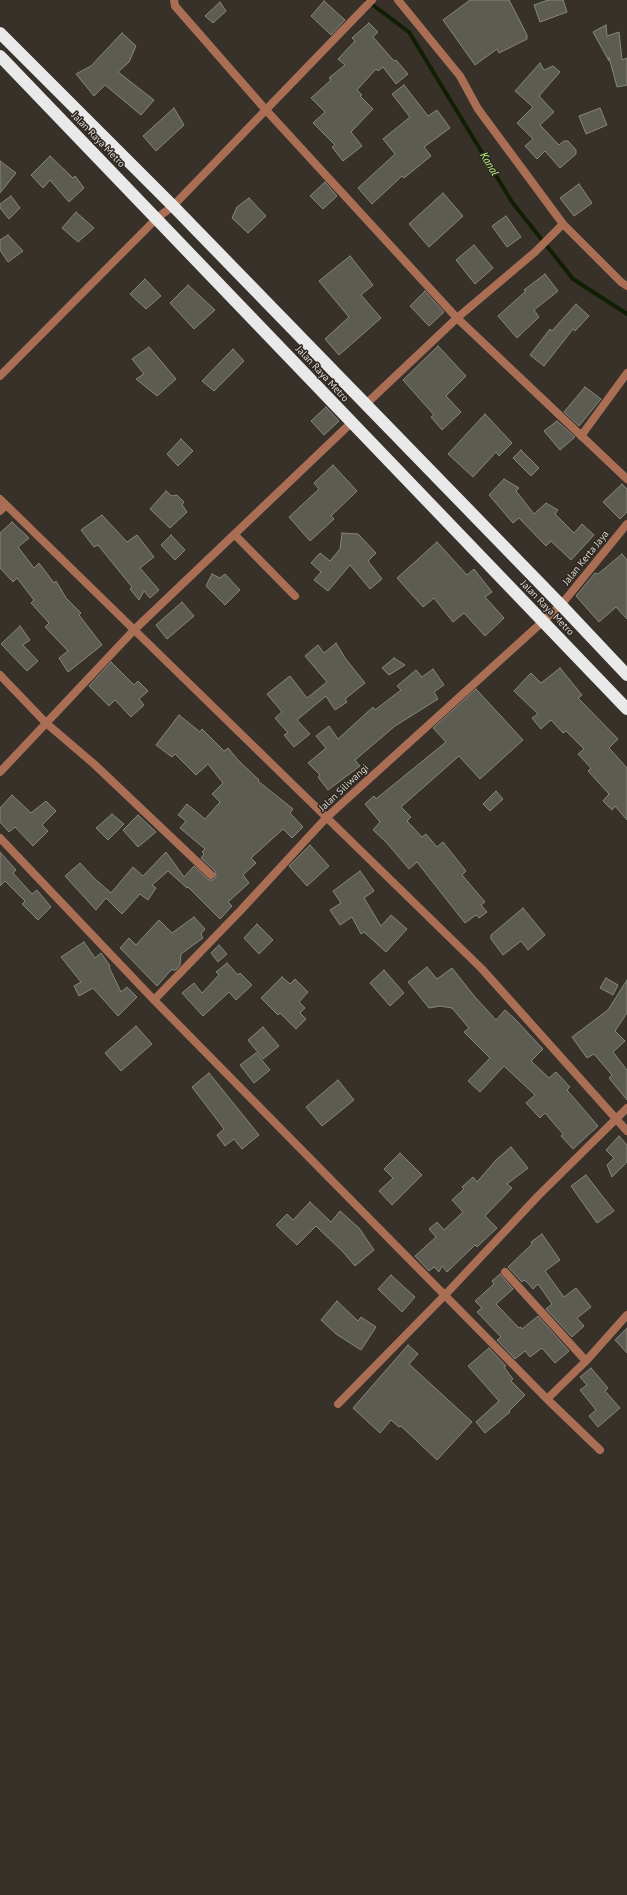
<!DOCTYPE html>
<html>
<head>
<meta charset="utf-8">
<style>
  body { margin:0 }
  canvas { display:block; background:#373129 }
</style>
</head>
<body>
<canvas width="627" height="1895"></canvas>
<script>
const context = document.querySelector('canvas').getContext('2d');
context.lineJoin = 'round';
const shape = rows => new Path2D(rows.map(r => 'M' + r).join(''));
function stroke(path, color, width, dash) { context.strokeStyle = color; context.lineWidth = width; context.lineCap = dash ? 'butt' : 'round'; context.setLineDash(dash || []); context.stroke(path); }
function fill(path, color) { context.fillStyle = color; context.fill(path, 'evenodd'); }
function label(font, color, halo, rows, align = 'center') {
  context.font = font + ' "PT Sans",sans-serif'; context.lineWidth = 3; context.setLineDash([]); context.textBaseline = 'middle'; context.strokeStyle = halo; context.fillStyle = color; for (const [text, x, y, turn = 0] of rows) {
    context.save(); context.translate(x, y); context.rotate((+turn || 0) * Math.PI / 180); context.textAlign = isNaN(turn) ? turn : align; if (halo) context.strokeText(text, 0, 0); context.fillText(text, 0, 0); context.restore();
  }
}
const stream = shape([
  [366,0,409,32,512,202,573,279,627,314]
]);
const building = shape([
  [470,0,509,0,527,35,527,39,499,53,497,49,475,65,443,20,470,0],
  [548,0,563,0,567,12,540,22,534,5,548,0],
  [324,1,345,20,331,35,311,16,324,1],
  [220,2,226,11,213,23,205,16,220,2],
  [369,23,378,32,373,37,394,61,396,60,408,74,396,84,383,67,378,71,376,69,357,90,362,95,360,96,373,109,351,132,362,146,343,161,332,147,335,145,313,123,325,112,311,98,331,80,329,78,345,65,338,59,355,41,352,38,369,23],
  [606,25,607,36,619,32,622,60,627,58,627,85,617,87,609,57,609,61,593,32,606,25],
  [122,33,136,46,129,62,118,72,154,100,141,115,105,85,94,96,76,74,91,66,122,33],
  [540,63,544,70,553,66,560,72,539,96,554,112,540,125,559,145,564,141,568,141,576,150,576,154,560,168,545,151,537,159,525,146,533,139,517,123,533,107,515,91,540,63],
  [404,85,428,116,437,110,450,128,424,147,431,156,404,178,402,176,372,204,358,188,395,154,383,139,410,117,392,94,404,85],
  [174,108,184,125,156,151,143,136,174,108],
  [600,108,607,125,586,134,579,116,600,108],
  [50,156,73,178,75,176,84,188,69,202,50,180,43,188,31,175,50,156],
  [0,161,16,173,0,193,0,161],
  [325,182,337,196,323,209,310,196,325,182],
  [579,184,592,203,574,216,560,198,579,184],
  [443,193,463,216,429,247,409,224,443,193],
  [11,196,20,208,9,219,0,208,0,204,11,196],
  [249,198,266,216,248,233,232,218,237,207,249,198],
  [76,212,94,228,78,242,62,228,76,212],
  [506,216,521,237,507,247,492,226,506,216],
  [8,235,23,251,8,262,0,250,0,240,8,235],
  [474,245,493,268,475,284,456,260,474,245],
  [350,256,373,285,361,295,381,318,339,355,325,339,349,317,319,281,350,256],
  [545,274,558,291,534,310,539,317,517,338,498,316,526,291,524,290,545,274],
  [145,279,161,296,146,309,130,294,145,279],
  [188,285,215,310,194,329,170,303,188,285],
  [425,291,444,312,429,326,410,306,425,291],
  [576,304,589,316,575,331,573,329,544,366,530,355,550,329,552,331,576,304],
  [438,346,466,376,446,396,461,412,442,430,431,417,434,415,403,380,438,346],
  [149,347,176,379,157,396,136,379,144,374,132,359,149,347],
  [233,349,244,361,214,391,202,381,233,349],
  [585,387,601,399,579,426,564,412,585,387],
  [326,407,339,421,324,435,311,421,326,407],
  [485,414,512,443,499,456,496,452,473,477,448,454,485,414],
  [557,421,575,437,560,450,544,431,557,421],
  [181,439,193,451,178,466,167,454,181,439],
  [521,450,539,468,531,476,513,458,521,450],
  [333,465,357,491,331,516,334,519,310,541,289,517,319,489,314,483,333,465],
  [504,479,519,488,516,491,534,514,546,503,558,510,555,514,574,533,582,524,594,535,571,560,551,541,546,546,519,518,513,523,489,495,504,479],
  [622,484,627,489,627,512,620,519,603,502,622,484],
  [166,491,172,496,177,495,184,502,182,505,187,512,170,528,150,509,166,491],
  [102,515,127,542,137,535,154,557,140,568,159,590,150,598,144,591,139,600,130,589,132,587,98,545,94,547,81,530,102,515],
  [12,522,29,538,18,547,34,568,39,563,54,583,56,581,66,598,81,613,79,615,102,645,68,672,59,658,68,651,45,627,49,623,31,603,34,600,17,578,13,582,0,568,0,533,12,522],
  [342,533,358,534,376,553,368,561,382,579,370,589,350,565,328,591,314,580,321,572,311,563,320,553,330,561,340,549,342,533],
  [171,535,185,550,175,560,161,545,171,535],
  [437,542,467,575,474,569,492,592,485,597,504,618,485,636,464,613,453,622,434,598,423,607,397,578,437,542],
  [622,554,627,560,627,619,616,607,599,622,576,596,595,573,598,574,622,554],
  [212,574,220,578,225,574,240,590,225,605,206,586,212,574],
  [182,602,194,616,167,639,156,625,182,602],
  [20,626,30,640,23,645,38,661,27,671,1,644,20,626],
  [336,643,345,658,365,683,345,699,347,702,335,710,326,696,297,720,310,734,294,747,284,735,288,733,275,718,282,712,267,694,290,676,307,698,327,682,305,656,318,645,324,653,336,643],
  [394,658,405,665,389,675,382,668,394,658],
  [111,662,134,685,138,681,148,691,139,699,144,705,131,717,115,700,109,706,89,686,111,662],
  [560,668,582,695,578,698,618,739,609,748,627,768,627,820,615,806,612,810,603,801,609,794,588,771,591,768,578,754,584,749,566,731,563,733,551,720,541,729,532,718,538,714,514,691,531,673,541,683,560,668],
  [433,669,444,685,434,692,438,699,395,726,355,760,360,766,328,790,318,777,320,775,308,763,326,748,316,736,329,726,338,739,373,707,375,710,401,690,397,686,416,670,422,677,433,669],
  [476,689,523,740,480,779,459,756,401,807,411,817,407,821,422,837,426,834,437,847,443,842,466,871,462,875,485,902,481,905,487,912,479,918,476,915,465,923,417,862,409,869,386,842,373,830,380,822,365,804,374,796,376,799,446,742,433,728,476,689],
  [179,715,200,732,202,729,224,751,228,748,238,760,259,780,258,781,293,809,290,813,303,827,292,838,283,829,251,858,256,863,243,875,249,883,228,902,232,906,220,919,188,887,187,888,168,871,152,885,156,888,148,900,140,894,122,914,106,898,96,910,65,876,80,863,94,878,111,893,133,867,143,876,166,852,184,877,194,866,209,880,213,880,216,877,215,871,201,858,204,854,202,852,205,849,180,828,186,821,178,815,187,804,205,819,220,802,212,794,223,783,208,764,196,775,175,754,172,757,156,745,179,715],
  [496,791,503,799,490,811,483,804,496,791],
  [12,795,31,813,46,801,56,811,42,825,48,831,33,846,15,827,9,832,0,822,0,808,12,795],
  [112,814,124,824,108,840,96,828,112,814],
  [138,815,156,832,138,847,123,830,138,815],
  [310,845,329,866,307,886,289,866,310,845],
  [0,852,16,870,13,873,32,894,37,890,51,907,38,920,22,904,25,901,5,881,0,886,0,852],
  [360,871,374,891,364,898,381,926,391,915,407,929,386,952,364,932,361,934,352,917,340,925,330,910,341,903,333,891,360,871],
  [523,908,545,935,528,950,521,941,503,955,491,939,491,935,523,908],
  [194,917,205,929,201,934,203,938,181,954,180,965,176,970,171,970,157,986,120,948,129,938,136,945,159,920,172,933,194,917],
  [257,924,273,940,259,954,244,938,257,924],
  [84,942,95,958,101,953,110,966,109,967,121,992,127,987,137,997,118,1016,93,988,79,996,74,986,81,982,61,957,84,942],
  [219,945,227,954,218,962,211,953,219,945],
  [227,963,238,975,240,973,252,985,236,1000,229,992,203,1016,182,993,194,983,202,993,219,975,216,972,227,963],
  [427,967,437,979,452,968,475,997,496,1020,505,1010,515,1019,543,1049,531,1061,549,1078,556,1072,570,1087,567,1090,598,1126,573,1149,561,1136,563,1134,545,1113,540,1118,526,1103,535,1095,504,1066,480,1092,468,1081,490,1058,464,1032,469,1028,452,1008,440,1006,429,1008,408,982,427,967],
  [384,970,404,993,390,1006,370,983,384,970],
  [282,977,290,984,295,979,308,992,299,1002,305,1008,300,1013,306,1019,296,1029,280,1013,278,1015,261,998,282,977],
  [606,978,618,985,613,995,600,988,606,978],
  [627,980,627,1013,615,1031,625,1041,613,1052,627,1070,627,1100,609,1078,612,1075,594,1054,587,1058,572,1037,608,1010,627,980],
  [136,1026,152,1044,121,1071,105,1053,136,1026],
  [263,1027,279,1046,263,1059,248,1040,263,1027],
  [256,1053,270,1070,254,1083,240,1065,256,1053],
  [209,1073,259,1135,242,1149,234,1139,225,1146,217,1135,224,1129,192,1087,209,1073],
  [338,1080,354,1100,322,1126,306,1107,338,1080],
  [619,1136,627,1145,627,1162,612,1177,607,1165,614,1158,606,1150,619,1136],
  [511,1147,528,1168,507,1184,512,1188,485,1216,497,1228,477,1247,475,1245,447,1272,442,1266,439,1272,434,1267,429,1271,415,1256,436,1237,429,1229,437,1222,444,1230,463,1212,452,1200,464,1189,462,1187,473,1177,477,1182,496,1160,511,1147],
  [400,1153,422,1175,392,1205,379,1191,393,1178,384,1169,400,1153],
  [586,1175,614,1211,597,1223,571,1186,586,1175],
  [310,1202,331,1222,340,1211,359,1228,374,1250,355,1266,343,1252,316,1226,297,1245,276,1225,287,1214,293,1220,310,1202],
  [542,1234,560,1260,545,1271,564,1297,576,1288,591,1307,577,1318,584,1326,572,1337,546,1309,552,1304,538,1284,533,1289,527,1282,524,1280,522,1282,508,1267,532,1244,531,1242,542,1234],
  [500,1274,513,1289,496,1304,519,1328,521,1327,522,1329,538,1316,569,1351,555,1363,542,1348,530,1357,525,1351,515,1359,497,1340,501,1337,477,1312,482,1308,475,1301,494,1284,492,1281,500,1274],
  [391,1275,415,1297,402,1312,378,1289,391,1275],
  [337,1301,358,1321,361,1317,376,1327,361,1350,336,1334,321,1320,337,1301],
  [627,1328,627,1353,615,1340,627,1328],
  [408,1345,418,1354,409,1364,472,1422,437,1460,401,1426,399,1427,391,1420,380,1433,353,1408,408,1345],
  [489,1348,506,1366,504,1367,513,1379,511,1381,525,1395,509,1411,510,1412,485,1433,476,1422,499,1401,468,1366,489,1348],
  [591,1368,608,1388,605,1391,620,1408,598,1427,589,1416,596,1410,580,1390,587,1385,580,1377,591,1368]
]);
const street = shape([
  [174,0,175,6,265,109,457,318,627,479],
  [563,224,621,282,627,286],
  [0,376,157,218,173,206,372,0],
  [366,404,457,318,535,252,563,224,478,109,460,76,398,0],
  [581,436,627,373],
  [0,499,482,969,627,1131],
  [0,511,6,505],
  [235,535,295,596],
  [0,675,46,723,94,764,211,875],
  [0,772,134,630,351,423],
  [0,838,154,1000,547,1399,600,1450],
  [154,1000,241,910,327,817,561,605,627,524],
  [505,1272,586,1361],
  [547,1399,586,1361,627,1315],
  [338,1404,445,1295,538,1196,627,1108]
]);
const highway = shape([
  [0,33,173,206,561,605,627,675],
  [0,56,627,709]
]);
const streetNames = [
  ["Jalan Raya Metro",98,140,46],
  ["Jalan Raya Metro",322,374,47],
  ["Jalan Kerta Jaya",586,558,-51],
  ["Jalan Raya Metro",547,608,46],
  ["Jalan Siliwangi",344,788,-43]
];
const waterNames = [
  ["Kanal",489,164,59]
];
stroke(stream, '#101f04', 4);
fill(building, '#5d5c52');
stroke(building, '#87867c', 1);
stroke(street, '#a96e54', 8);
stroke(highway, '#e9e9e9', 12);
label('10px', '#dad6d1', '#2d271f', streetNames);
label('italic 11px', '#b6f988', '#2d271f', waterNames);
</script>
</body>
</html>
